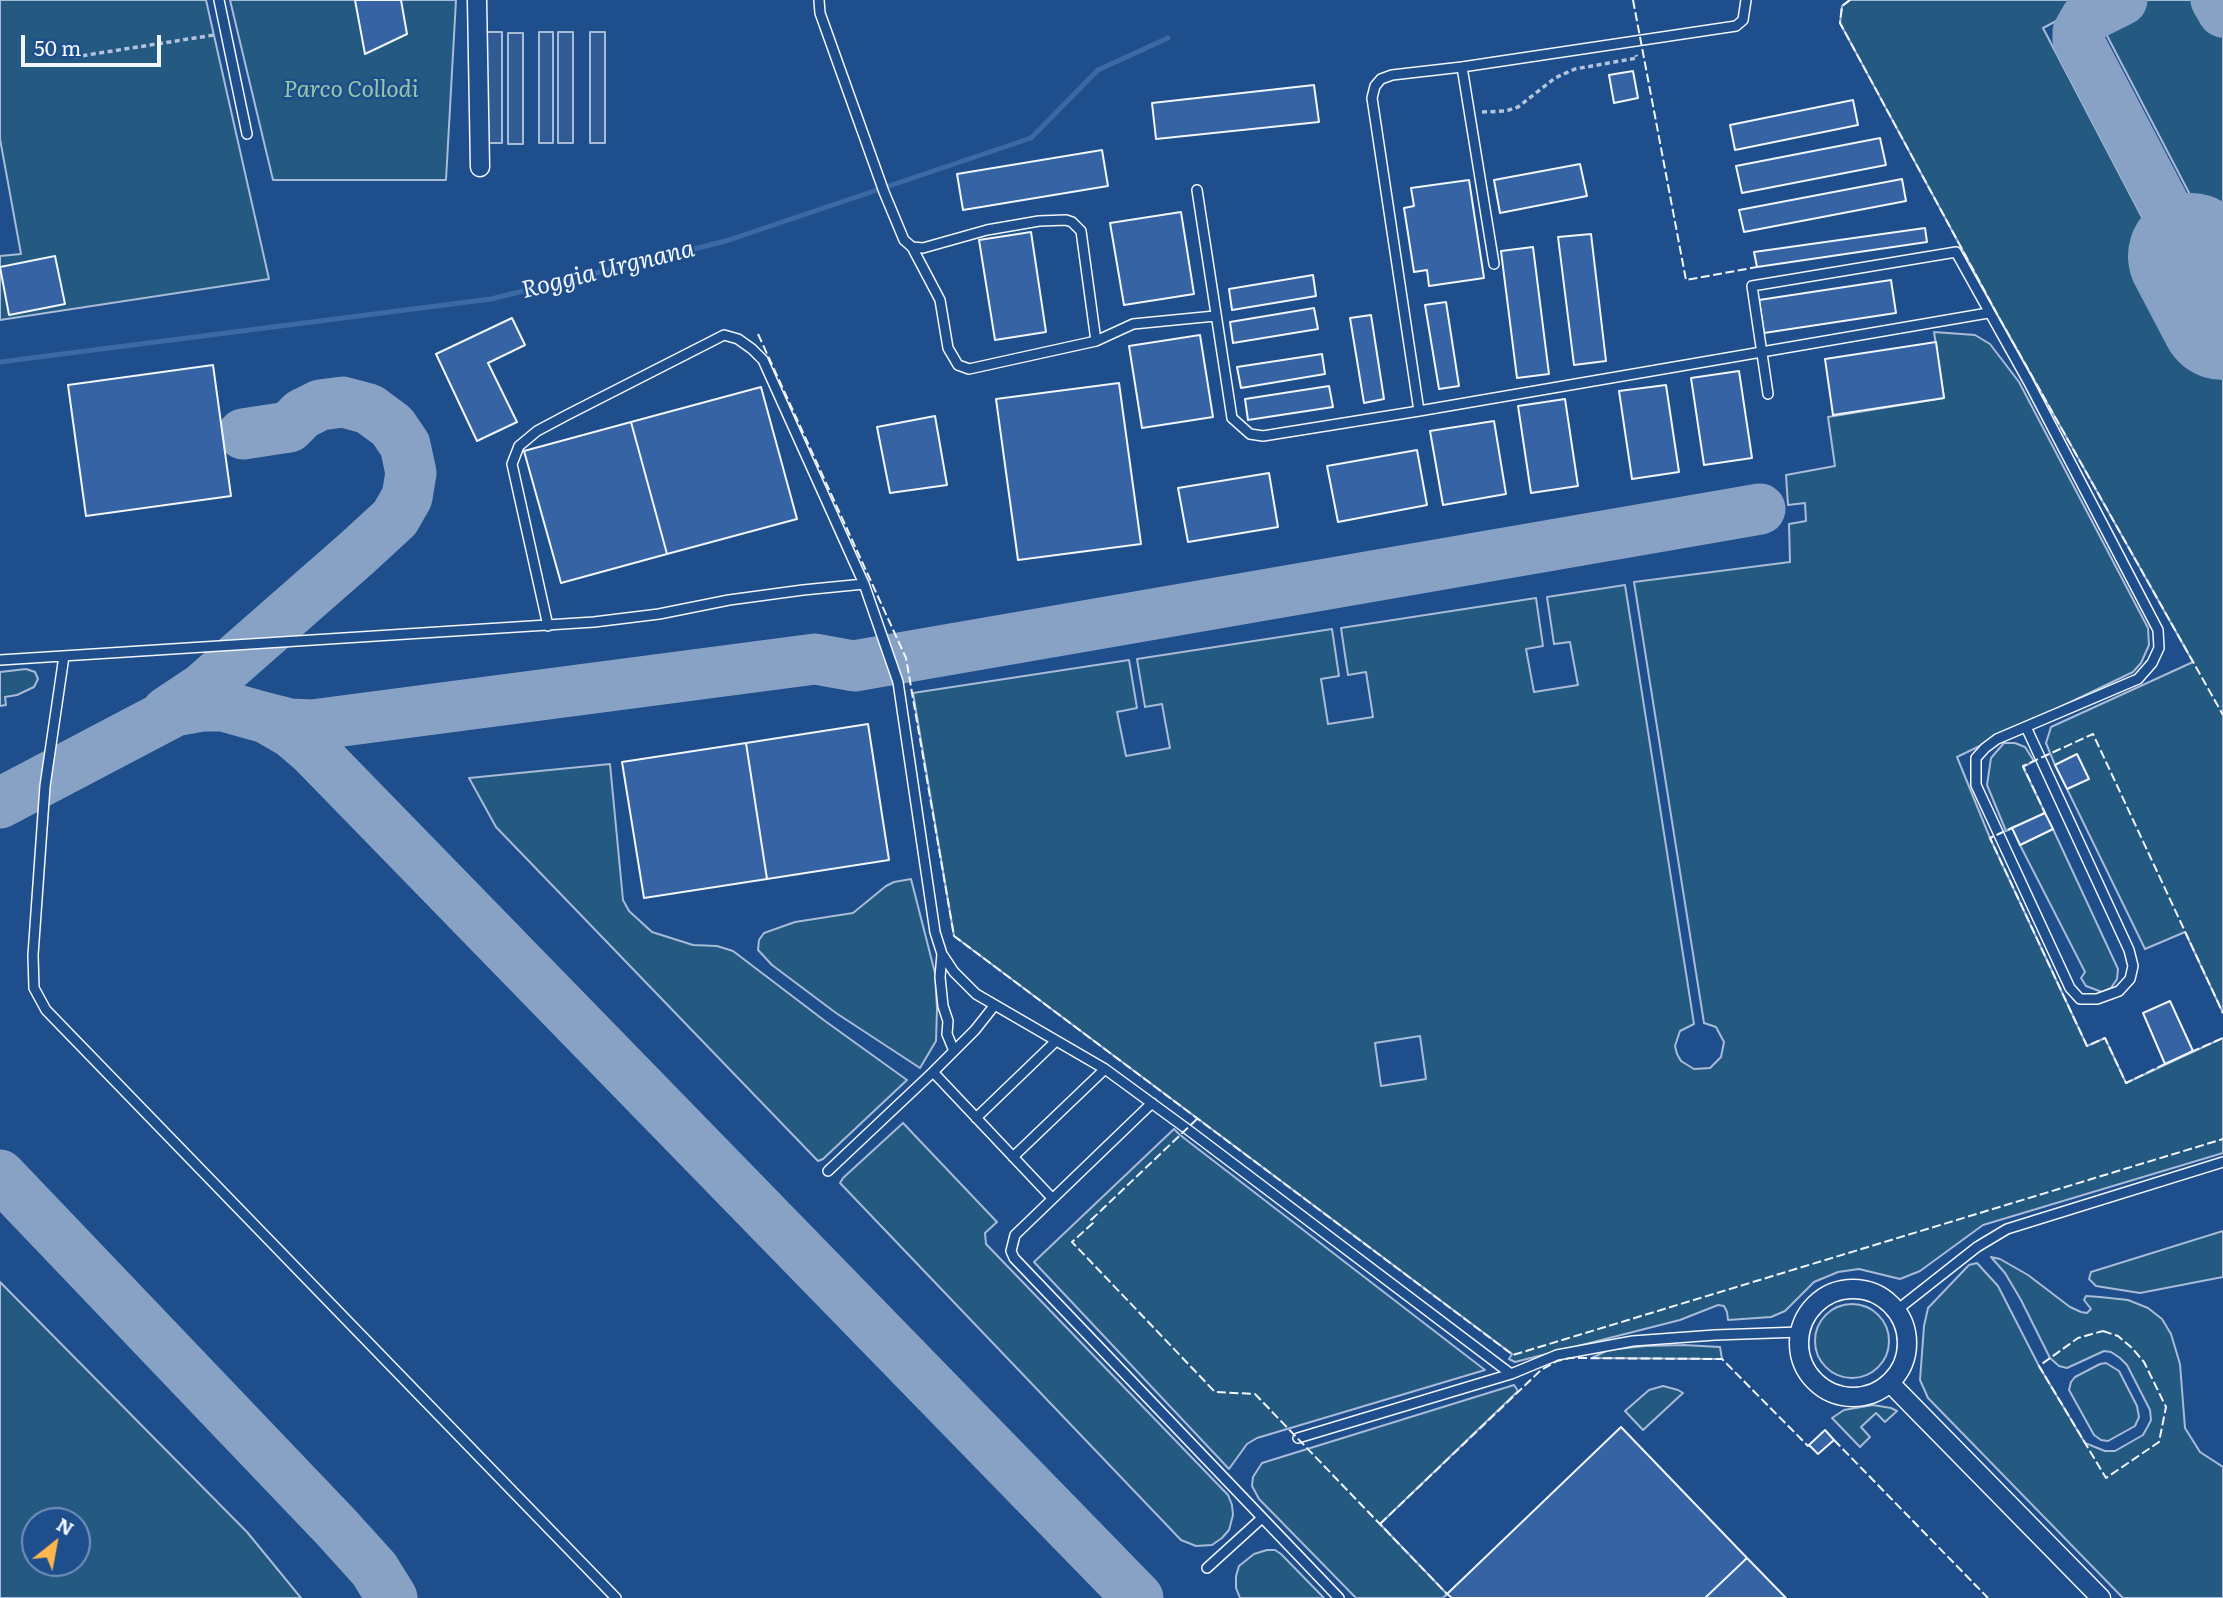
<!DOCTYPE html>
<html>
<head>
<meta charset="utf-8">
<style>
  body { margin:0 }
  #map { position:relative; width:2223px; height:1598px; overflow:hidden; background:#1f4e8c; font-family:Literata,serif }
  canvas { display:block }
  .north { position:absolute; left:21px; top:1507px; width:70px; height:70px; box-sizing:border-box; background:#1f4e8c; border:2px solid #7391ba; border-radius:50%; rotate:31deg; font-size:19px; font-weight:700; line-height:28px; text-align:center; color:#f2f6ff }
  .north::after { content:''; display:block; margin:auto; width:24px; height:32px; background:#ffb74d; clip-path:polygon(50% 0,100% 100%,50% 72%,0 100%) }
  .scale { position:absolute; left:21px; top:35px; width:140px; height:32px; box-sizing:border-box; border:4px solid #f2f6ff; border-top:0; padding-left:9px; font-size:21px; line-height:24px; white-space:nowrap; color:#f2f6ff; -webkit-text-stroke:5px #1f4e8c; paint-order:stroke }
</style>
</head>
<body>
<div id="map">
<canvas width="2223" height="1598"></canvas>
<div class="north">N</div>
<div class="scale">50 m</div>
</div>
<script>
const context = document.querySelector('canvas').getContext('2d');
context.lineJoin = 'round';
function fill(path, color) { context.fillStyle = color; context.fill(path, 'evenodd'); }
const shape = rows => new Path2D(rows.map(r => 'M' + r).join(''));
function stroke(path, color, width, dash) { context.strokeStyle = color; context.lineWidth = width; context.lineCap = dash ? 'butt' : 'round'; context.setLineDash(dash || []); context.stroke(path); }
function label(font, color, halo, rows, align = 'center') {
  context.font = font + ' Literata,serif'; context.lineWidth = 5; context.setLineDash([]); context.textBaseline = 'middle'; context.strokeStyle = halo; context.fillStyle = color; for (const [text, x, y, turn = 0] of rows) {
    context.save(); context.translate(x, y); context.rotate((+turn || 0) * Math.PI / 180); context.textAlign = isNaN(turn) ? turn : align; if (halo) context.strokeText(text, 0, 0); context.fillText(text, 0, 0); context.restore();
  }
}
const green = shape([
  [0,0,206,0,269,279,0,320,0,256,21,254,0,139,0,0],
  [230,0,456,0,446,180,273,180,230,0],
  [1850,0,2096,0,2043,28,2223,372,2223,1013,2185,932,2145,949,2067,789,2088,779,2076,755,2055,765,2046,743,2051,727,2193,662,1997,314,1840,23,1842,6,1850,0],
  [2144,0,2205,0,2223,36,2223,226,2210,233,2103,28,2103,24,2108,17,2144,0],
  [1934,332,1975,335,1990,344,2019,382,2148,628,2149,645,2141,663,2133,672,1957,757,1990,838,2087,1046,2105,1038,2126,1083,2223,1038,2223,1153,1983,1225,1920,1271,1900,1279,1859,1269,1838,1272,1814,1282,1785,1311,1771,1317,1728,1320,1727,1312,1724,1306,1718,1305,1680,1320,1515,1362,1509,1359,1512,1354,954,936,913,693,1129,660,1137,708,1117,712,1126,756,1170,748,1162,704,1145,707,1137,659,1332,629,1339,676,1321,679,1328,724,1373,717,1366,672,1348,675,1341,628,1536,598,1543,646,1526,649,1534,692,1578,685,1570,642,1554,644,1547,597,1625,585,1694,1024,1680,1031,1675,1046,1677,1054,1681,1061,1694,1069,1710,1068,1721,1057,1724,1042,1716,1027,1704,1023,1634,582,1790,562,1789,524,1806,521,1805,503,1788,505,1786,475,1835,466,1828,417,1944,398,1934,332],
  [1420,1036,1426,1079,1381,1086,1375,1043,1420,1036],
  [26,669,35,672,38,679,34,687,17,695,5,697,6,705,0,706,0,672,26,669],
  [2004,743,2015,743,2025,747,2034,761,2023,767,2045,813,2006,831,1987,785,1991,758,2004,743],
  [610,764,623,900,629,911,652,932,693,945,717,946,733,951,825,1021,907,1080,823,1159,818,1161,496,827,469,778,610,764],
  [2053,829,2118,969,2117,979,2111,988,2102,992,2086,986,2081,978,2085,972,2020,845,2053,829],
  [911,879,935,973,937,1009,936,1041,920,1068,836,1013,772,965,758,950,759,940,764,933,795,922,853,913,886,886,894,882,911,879],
  [903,1123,997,1222,985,1233,986,1244,1228,1495,1232,1505,1233,1515,1229,1530,1222,1538,1212,1545,1196,1546,1181,1540,840,1183,843,1178,903,1123],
  [1174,1129,1180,1135,1485,1370,1257,1438,1247,1444,1229,1469,1034,1262,1174,1129],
  [2223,1231,2223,1277,2140,1293,2096,1286,2089,1279,2091,1272,2223,1231],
  [1991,1257,2000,1259,2028,1275,2070,1307,2081,1312,2087,1313,2091,1309,2084,1300,2086,1296,2100,1297,2128,1300,2148,1308,2162,1319,2171,1334,2180,1364,2185,1428,2200,1452,2223,1467,2223,1598,2123,1598,1928,1398,1920,1380,1924,1326,1928,1308,1969,1265,1977,1263,1998,1286,2039,1366,2085,1443,2105,1451,2115,1451,2143,1435,2148,1426,2151,1420,2150,1410,2127,1365,2120,1358,2111,1352,2104,1351,2067,1368,2059,1366,2050,1358,2021,1300,2005,1273,1991,1257],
  [0,1282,247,1532,301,1598,0,1598,0,1282],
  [77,1521,77,1563,35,1563,35,1521,77,1521],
  '1815 1341a37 37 0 1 1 74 0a37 37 0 1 1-74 0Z',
  [1683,1345,1720,1347,1722,1359,1592,1358,1608,1350,1645,1346,1683,1345],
  [2106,1363,2119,1371,2137,1406,2139,1417,2135,1426,2108,1441,2101,1440,2094,1435,2069,1390,2071,1382,2075,1377,2100,1364,2106,1363],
  [1514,1385,1518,1391,1380,1524,1447,1594,1443,1598,1356,1598,1259,1499,1252,1486,1253,1477,1262,1463,1514,1385],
  [1663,1386,1678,1390,1683,1393,1643,1430,1625,1411,1649,1390,1663,1386],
  [1873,1405,1891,1408,1897,1411,1885,1422,1876,1413,1861,1427,1870,1437,1860,1447,1832,1418,1844,1410,1873,1405],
  [1267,1550,1275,1550,1281,1554,1324,1598,1240,1598,1236,1588,1236,1576,1239,1566,1254,1554,1267,1550]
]);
const parking = shape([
  [487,32,502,32,502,143,487,143,487,32],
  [539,32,553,32,553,143,539,143,539,32],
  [558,32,573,32,573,143,558,143,558,32],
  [590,32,605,32,605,143,590,143,590,32],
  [508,33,523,33,523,144,508,144,508,33]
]);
const stream = shape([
  [0,362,491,299,726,241,1031,138,1098,70,1168,38]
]);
const taxiway = shape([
  [2122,0,2086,18,2078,32,2078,40,2191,256,2223,240],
  [2216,0,2223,12],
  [167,712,203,688,357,553,395,518,407,497,411,473,405,445,392,426,369,409,343,402,320,405,302,414,289,427,243,434],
  [266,718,290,724,312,725,815,659,854,666,1760,509],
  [0,803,175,711,203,706,223,706,266,718,292,733,313,751,1138,1598],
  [0,1175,336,1527,374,1569,392,1598]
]);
const runway = shape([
  [2191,256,2223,317]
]);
const building = shape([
  [355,0,401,0,407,34,365,54,355,0],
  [1633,71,1638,98,1614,103,1609,75,1633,71],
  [1314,85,1319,122,1156,139,1152,103,1314,85],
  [1853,100,1858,125,1735,150,1730,125,1853,100],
  [1880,138,1886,165,1742,193,1736,166,1880,138],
  [1102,150,1108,186,963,210,957,174,1102,150],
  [1580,164,1587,196,1500,213,1494,180,1580,164],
  [1902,179,1906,201,1744,232,1739,210,1902,179],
  [1469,180,1484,278,1429,286,1427,270,1414,272,1404,208,1414,206,1411,188,1469,180],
  [1181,212,1194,294,1124,305,1110,223,1181,212],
  [1925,228,1927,242,1757,267,1754,252,1925,228],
  [1031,232,1046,332,995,340,979,240,1031,232],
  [1591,234,1606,361,1574,365,1558,237,1591,234],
  [1533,247,1549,374,1517,378,1501,251,1533,247],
  [55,256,65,304,9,315,0,267,55,256],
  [1313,275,1316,296,1232,310,1229,289,1313,275],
  [1891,280,1896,313,1764,333,1759,300,1891,280],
  [1446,302,1459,386,1439,389,1425,305,1446,302],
  [1314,308,1318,329,1233,343,1230,322,1314,308],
  [1371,315,1384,399,1364,403,1350,318,1371,315],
  [512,318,525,345,488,363,517,422,477,441,436,354,512,318],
  [1200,335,1213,417,1142,428,1129,346,1200,335],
  [1936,342,1944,398,1833,415,1825,359,1936,342],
  [1322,354,1325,374,1241,388,1237,367,1322,354],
  [213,365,231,496,86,516,68,385,213,365],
  [1739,371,1752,458,1704,465,1691,378,1739,371],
  [1119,383,1141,544,1018,560,996,399,1119,383],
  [1666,385,1679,472,1632,479,1619,391,1666,385],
  [1329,386,1333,407,1248,420,1245,399,1329,386],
  [761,387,797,519,667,554,631,422,761,387],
  [1565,399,1578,486,1531,493,1518,406,1565,399],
  [935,416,947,485,890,493,877,427,935,416],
  [1494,421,1506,494,1443,505,1430,431,1494,421],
  [631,422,667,554,561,583,524,451,631,422],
  [1417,450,1427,505,1338,522,1327,466,1417,450],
  [1269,473,1278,527,1188,542,1178,488,1269,473],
  [868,724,889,860,767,879,746,743,868,724],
  [746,743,767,879,644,898,622,762,746,743],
  [2077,754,2089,779,2067,789,2055,765,2077,754],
  [2045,813,2053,829,2020,845,2012,828,2045,813],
  [2170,1001,2193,1051,2165,1064,2143,1013,2170,1001],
  [1621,1427,1747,1558,1705,1598,1452,1598,1447,1594,1621,1427],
  [1825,1430,1834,1440,1818,1454,1809,1445,1825,1430],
  [1747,1558,1786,1598,1705,1598,1747,1558]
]);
const path = shape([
  [74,57,214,35],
  [1482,112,1506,111,1518,107,1555,78,1575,69,1637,58,1636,55]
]);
const service = shape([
  [219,0,247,134],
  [819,0,820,13,884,192,904,240,912,247,923,248,987,230,1039,221,1066,220,1072,222,1081,231,1096,341],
  [1462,67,1494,264],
  [1197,190,1232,418,1250,434,1263,436,1419,411,1988,313],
  [912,247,940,300,948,348,958,365,969,369,1096,341,1133,324,1215,316],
  [1768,394,1752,286,1956,252,2028,381,2158,630,2159,648,2152,663,2138,679,1997,739,1985,748,1976,758,1976,785,2070,988,2080,999,2097,999,2119,991,2130,979,2133,966,2129,950,2026,727],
  [1419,411,1372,98,1375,86,1381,79,1392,75,1462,67,1736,26,1743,20,1746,0],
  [548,626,512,464,519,446,537,431,567,415,724,335,738,339,752,349,763,360,864,584,898,682,935,932,942,954,954,972,976,994,1105,1069,1187,1129,1511,1374],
  [64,656,45,786,33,955,34,988,46,1010,616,1598],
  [0,660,594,622,659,614,729,600,803,590,864,584],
  [942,954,940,977,943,1006,948,1021,947,1034,954,1051],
  [933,1072,1052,1198],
  [1152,1103,1015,1235,1011,1251,1014,1258,1339,1598],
  [976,1118,1056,1041],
  [1013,1157,1105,1069],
  [828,1171,933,1072,975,1030,994,1006],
  [1897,1310,1977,1247,2007,1229,2223,1162],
  [1298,1438,1511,1374,1557,1355,1633,1341,1715,1335,1800,1332],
  [1207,1568,1262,1518]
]);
const minor = shape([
  [477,0,480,167],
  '1799 1343a54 54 0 1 1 108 0a54 54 0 1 1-108 0Z',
  [1890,1383,2101,1598]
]);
const fence = shape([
  [1633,0,1686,280,1757,267],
  [1850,0,1842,6,1840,23,1997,314,2223,715],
  [758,334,906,658,954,936,1513,1355,2223,1139],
  [2042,814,2045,813,2023,766,2093,734,2223,1013],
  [2016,826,1990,838,2087,1046,2105,1038,2126,1083,2169,1062],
  [2191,1052,2223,1038],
  [1197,1119,1091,1220,1093,1223,1072,1242,1215,1392,1255,1394,1447,1594],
  [2103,1331,2118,1336,2132,1348,2144,1362,2166,1407,2159,1442,2106,1478,2039,1366,2078,1338,2103,1331],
  [1834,1440,1988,1598],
  [1380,1524,1541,1370,1557,1361,1570,1358,1722,1359,1808,1446,1809,1445]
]);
const parkNames = [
  ["Parco Collodi",351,90]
];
const waterNames = [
  ["Roggia Urgnana",608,270,-14]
];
fill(green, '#245a82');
stroke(green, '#a8bbd7', 2);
fill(parking, '#305b95');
stroke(parking, '#a8bbd7', 2);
stroke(stream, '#3b69a3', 5);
stroke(taxiway, '#88a2c6', 51);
stroke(runway, '#88a2c6', 126);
fill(building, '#3563a3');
stroke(building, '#f2f6ff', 2);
stroke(service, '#f2f6ff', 12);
stroke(minor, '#f2f6ff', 21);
stroke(path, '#b3c4dc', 3.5, [5, 3.5]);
stroke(service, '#1f4e8c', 9);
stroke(minor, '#1f4e8c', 18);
stroke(fence, '#f2f6ff', 2, [9, 3.5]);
label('italic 23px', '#97c8a6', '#1f4e8c', parkNames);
label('italic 24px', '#f2f6ff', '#1f4e8c', waterNames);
</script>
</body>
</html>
